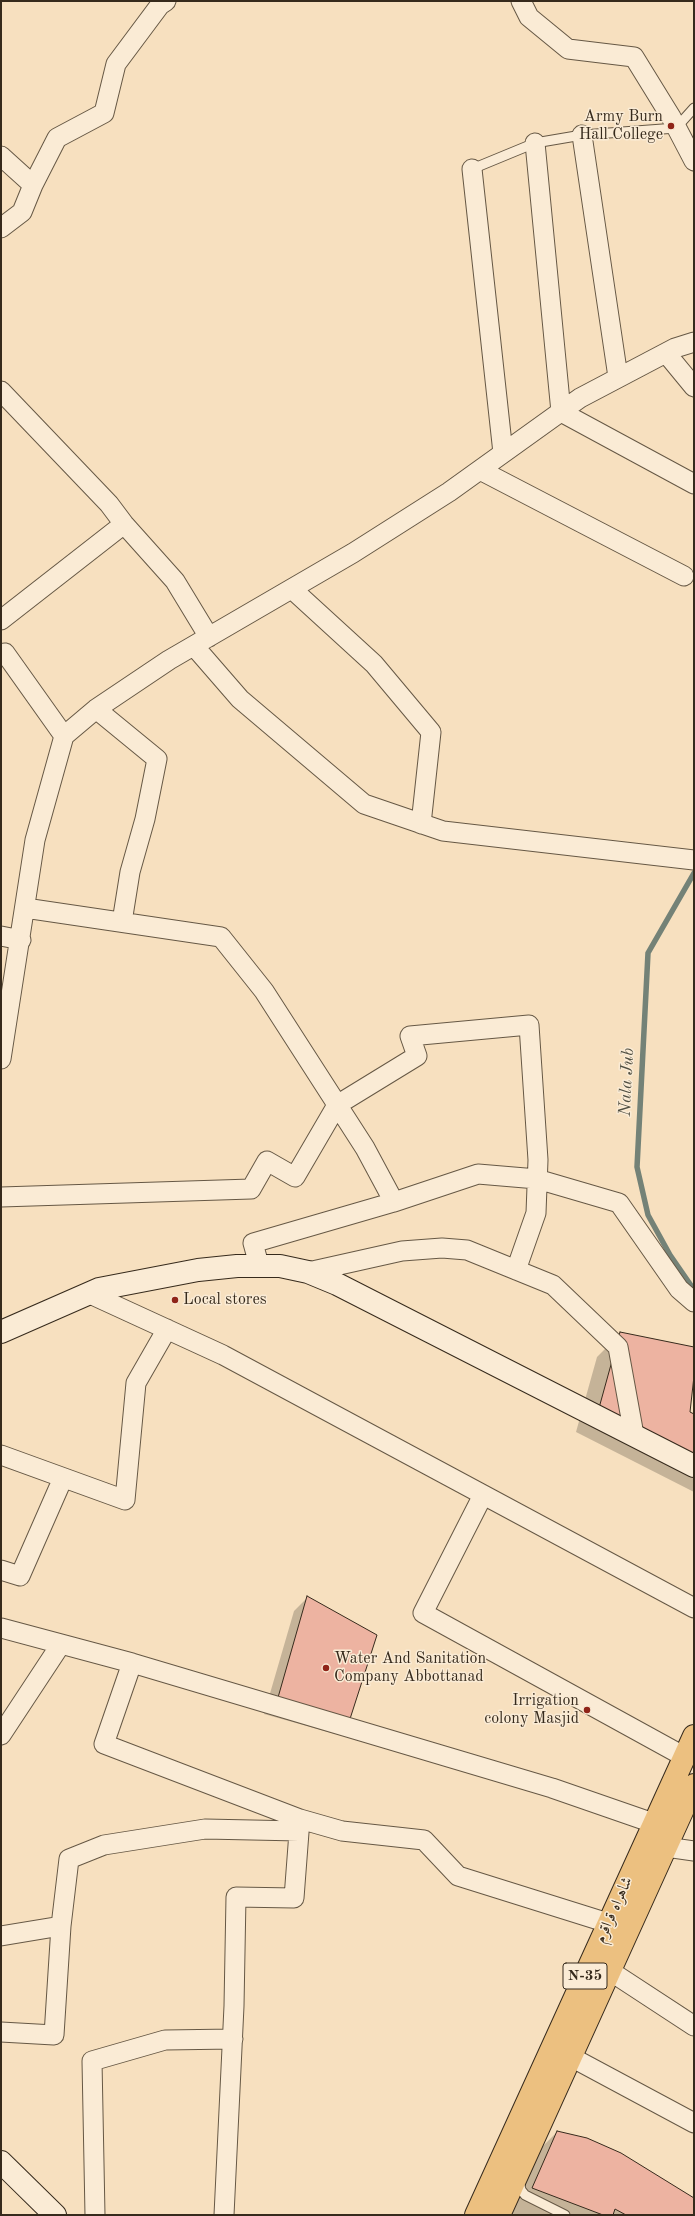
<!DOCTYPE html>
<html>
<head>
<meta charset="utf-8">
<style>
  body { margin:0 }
  #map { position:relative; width:695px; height:2216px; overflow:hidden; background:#f7e0bf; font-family:"Old Standard TT",serif }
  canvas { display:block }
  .frame { position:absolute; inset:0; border:2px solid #362a1c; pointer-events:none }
</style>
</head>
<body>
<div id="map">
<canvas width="695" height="2216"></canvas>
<div class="frame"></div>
</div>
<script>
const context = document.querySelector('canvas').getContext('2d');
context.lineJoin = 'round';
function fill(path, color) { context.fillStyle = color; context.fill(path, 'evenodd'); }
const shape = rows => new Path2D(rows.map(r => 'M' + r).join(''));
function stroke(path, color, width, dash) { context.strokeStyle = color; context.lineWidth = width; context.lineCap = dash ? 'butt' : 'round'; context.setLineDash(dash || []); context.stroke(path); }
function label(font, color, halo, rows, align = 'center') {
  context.font = font + ' "Old Standard TT",Amiri,serif'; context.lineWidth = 3; context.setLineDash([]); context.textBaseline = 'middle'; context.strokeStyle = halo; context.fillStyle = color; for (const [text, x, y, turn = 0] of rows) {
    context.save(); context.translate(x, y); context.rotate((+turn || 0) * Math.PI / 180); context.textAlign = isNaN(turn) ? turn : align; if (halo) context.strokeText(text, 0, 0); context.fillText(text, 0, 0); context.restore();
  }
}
const shadow = shape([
  [621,1333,694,1348,694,1367,689,1412,694,1415,694,1492,576,1432,597,1357],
  [307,1598,348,1721,335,1734,264,1714,294,1611],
  [557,2132,694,2199,694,2215,516,2215,509,2212,533,2156]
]);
const stream = shape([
  [694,873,648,953,637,1167,648,1215,670,1255,694,1290]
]);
const building = shape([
  [620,1332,694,1347,694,1376,690,1412,694,1414,694,1455,599,1408,620,1332],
  [307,1596,377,1635,349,1722,277,1701,307,1596],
  [557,2131,587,2138,621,2153,694,2198,694,2215,626,2215,615,2209,613,2215,603,2215,532,2188,557,2131]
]);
const lane = shape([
  [472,169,535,143,582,135,676,128,694,108],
  [519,2181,521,2190,525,2195,565,2215]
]);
const street = shape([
  [521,1,529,17,568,49,634,57,671,117,694,161],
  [582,135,618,377],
  [535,143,561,412,694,484],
  [1,156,33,185],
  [472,169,503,453],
  [1,228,22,212,33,185,57,138,104,113,116,64,160,5,166,1],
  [666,353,694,387],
  [1,391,109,504,124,524,175,581,209,637],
  [480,470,684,576],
  [292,589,374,664,431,732,421,824],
  [1,620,124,524],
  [194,646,240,699,364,804,443,831,694,860],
  [1,656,5,653,64,736],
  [96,709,157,759,145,819,130,872,122,922],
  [25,908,221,937,264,991,365,1148,394,1202,253,1243,259,1265],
  [1,936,21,940],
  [1,1059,35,840,64,736,96,709,169,660,353,553,449,492,580,398,675,348,694,342],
  [1,1197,251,1189,267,1161,295,1177,337,1105,417,1056,410,1036,529,1025,538,1160,536,1213,516,1270],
  [394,1202,478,1174,537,1179,619,1203,679,1289,694,1302],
  [308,1272,402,1251,442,1248,467,1250,553,1285,618,1347,634,1435],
  [88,1293,223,1355,694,1608],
  [1,1455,125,1500,136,1383,167,1329],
  [483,1495,423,1613,685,1757],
  [1,1570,20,1576,63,1478],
  [1,1628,132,1663],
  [1,1735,61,1644],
  [300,1819,104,1744,132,1663,552,1788,653,1823],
  [666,1847,694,1851],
  [61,1926,69,1859,104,1845,205,1829,299,1831],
  [1,1936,61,1926,54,2035,1,2032],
  [610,1971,694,2026],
  [571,2057,694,2123],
  [95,2215,92,2061,165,2040,233,2039],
  [224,2215,234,2006,236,1897,294,1898,300,1819,342,1831,424,1840,458,1876,608,1923]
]);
const secondary = shape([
  [1,1332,99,1289,198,1270,237,1266,280,1266,308,1272,337,1284,694,1466],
  [1,2162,55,2215]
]);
const highway = shape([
  [476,2215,694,1736],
  [499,2215,694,1785]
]);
const markers = [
  [671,126,4,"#8f2418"],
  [175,1300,4,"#8f2418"],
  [326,1668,4,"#8f2418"],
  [587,1710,4,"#8f2418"]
];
const shields = [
  [585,1976,44]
];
const shieldNames = [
  ["N-35",585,1976]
];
const poiNames = [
  ["Army Burn",663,117],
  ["Hall College",663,135],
  ["Local stores",183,1300,"left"],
  ["Water And Sanitation",334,1659,"left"],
  ["Company Abbottanad",334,1677,"left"],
  ["Irrigation",579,1701],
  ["colony Masjid",579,1719]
];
const streetNames = [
  ["شاہراہ قراقرم",614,1910,-66]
];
const waterNames = [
  ["Nala Jub",627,1082,-87]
];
fill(shadow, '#0003');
stroke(stream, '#748277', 5.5);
fill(building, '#edb3a1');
stroke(building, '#362a1c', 1);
stroke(lane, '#665845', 11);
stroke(street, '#665845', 21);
stroke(secondary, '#362a1c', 24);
stroke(highway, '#362a1c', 24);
stroke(lane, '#faebd5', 9);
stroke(street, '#faebd5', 19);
stroke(secondary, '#faebd5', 22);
stroke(highway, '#ecc080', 22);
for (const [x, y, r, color] of markers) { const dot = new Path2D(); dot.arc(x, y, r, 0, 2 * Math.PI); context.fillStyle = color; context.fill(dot); stroke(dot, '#faebd5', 1.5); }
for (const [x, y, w] of shields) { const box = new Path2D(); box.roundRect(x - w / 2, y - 13, w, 26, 3); context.fillStyle = '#faebd5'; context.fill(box); stroke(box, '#362a1c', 1); }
label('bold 15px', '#362a1c', null, shieldNames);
label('16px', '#362a1c', '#faebd5', poiNames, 'right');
label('16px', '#362a1c', '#faebd5', streetNames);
label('italic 17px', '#504f42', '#faebd5', waterNames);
</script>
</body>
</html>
